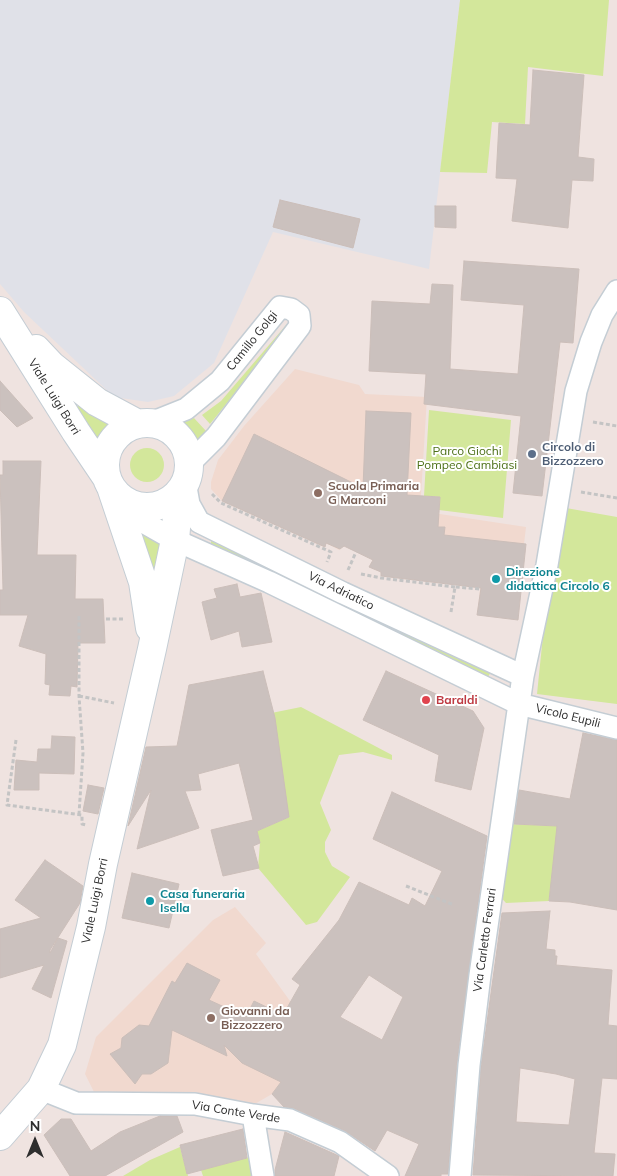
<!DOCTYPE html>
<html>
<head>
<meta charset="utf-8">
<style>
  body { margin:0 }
  #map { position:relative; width:617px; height:1176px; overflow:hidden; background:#efe3e0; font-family:Mulish,sans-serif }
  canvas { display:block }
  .north { position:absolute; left:10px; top:1116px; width:50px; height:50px; -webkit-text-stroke:4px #fff; paint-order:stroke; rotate:0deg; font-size:14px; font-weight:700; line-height:20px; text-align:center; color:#2e2e2e }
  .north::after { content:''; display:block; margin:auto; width:18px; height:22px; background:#2e2e2e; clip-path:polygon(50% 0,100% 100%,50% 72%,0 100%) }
</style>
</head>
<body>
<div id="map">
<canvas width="617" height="1176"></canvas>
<div class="north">N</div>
</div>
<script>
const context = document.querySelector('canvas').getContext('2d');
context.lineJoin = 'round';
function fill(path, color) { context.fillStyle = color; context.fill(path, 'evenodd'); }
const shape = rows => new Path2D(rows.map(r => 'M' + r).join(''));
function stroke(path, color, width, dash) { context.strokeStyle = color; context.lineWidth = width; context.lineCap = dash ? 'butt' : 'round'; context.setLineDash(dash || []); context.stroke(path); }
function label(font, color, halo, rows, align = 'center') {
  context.font = font + ' Mulish,sans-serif'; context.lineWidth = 4; context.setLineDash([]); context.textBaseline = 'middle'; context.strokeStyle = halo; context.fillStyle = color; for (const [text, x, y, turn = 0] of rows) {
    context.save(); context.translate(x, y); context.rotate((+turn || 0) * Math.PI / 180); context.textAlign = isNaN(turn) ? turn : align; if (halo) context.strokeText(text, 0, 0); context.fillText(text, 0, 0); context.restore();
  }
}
const industrial = shape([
  [0,0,460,0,429,269,273,232,214,363,174,396,148,402,114,397,24,312,0,284]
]);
const education = shape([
  [295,369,359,385,365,394,427,397,420,511,526,527,524,544,526,544,518,620,477,615,481,581,449,577,448,584,381,576,381,572,369,567,373,560,344,546,339,550,326,543,324,547,222,501,211,489,211,482,218,460,244,426],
  [235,907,266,943,256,954,290,1001,325,1036,297,1062,272,1094,253,1105,241,1102,163,1093,97,1098,85,1074,96,1037,213,920]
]);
const green = shape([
  [460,0,609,0,603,76,528,67,525,124,492,122,487,173,440,172],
  [287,324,289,327,210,424,202,415,221,401],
  [79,404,120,424,110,433,101,448,78,411,77,407],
  [429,410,511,420,503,518,439,510,440,497,424,496],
  [194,418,206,431,193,445,189,444,176,426,178,424],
  '130 465a17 17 0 1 1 34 0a17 17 0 1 1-34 0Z',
  [566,508,617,517,617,704,537,694,545,616],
  [134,526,161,541,155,578],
  [212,538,331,595,328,602,210,547],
  [351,604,492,670,488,677,348,610],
  [301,707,392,755,392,760,363,752,339,755,320,803,331,830,325,842,325,852,332,866,350,877,317,922,306,925,258,868,260,843,257,831,289,817,227,722],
  [510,824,559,826,549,901,506,903,497,893],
  [180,1147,188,1176,123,1176,150,1160],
  [250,1157,254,1176,203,1176,201,1170]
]);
const building = shape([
  [533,70,584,75,578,157,594,159,593,181,572,180,568,228,512,221,517,179,496,178,499,123,530,125,533,70],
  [280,200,360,219,353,248,273,227,280,200],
  [435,206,456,206,456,228,435,227,435,206],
  [464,261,579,269,573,343,560,342,542,496,513,493,521,416,424,404,426,374,369,371,372,301,430,304,432,284,453,285,450,369,518,374,524,305,461,300,464,261],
  [0,381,33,418,17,427,0,410,0,381],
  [366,411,411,413,407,495,440,497,438,527,445,527,444,535,526,544,518,620,477,615,481,588,381,576,381,572,369,567,373,560,344,546,340,549,326,543,325,547,222,501,254,434,363,488,366,411],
  [3,461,41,461,37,555,76,555,75,599,103,599,105,643,78,643,77,687,71,686,70,696,49,695,50,685,45,684,46,654,19,646,28,615,0,615,0,590,3,590,0,475,3,475,3,461],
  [237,584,240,597,261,593,272,642,242,647,239,631,211,640,202,602,217,598,214,589,237,584],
  [263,671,275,718,289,817,257,831,260,843,253,846,259,868,223,876,211,830,253,820,239,763,198,774,201,790,185,791,199,828,137,849,151,790,128,826,146,747,177,746,189,685,263,671],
  [386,671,473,711,484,728,471,790,435,781,439,755,363,720,386,671],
  [583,733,617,740,617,910,570,902,549,901,557,826,514,824,519,790,570,799,583,733],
  [52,736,75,737,74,774,39,773,39,790,14,790,16,760,37,762,38,749,51,749,52,736],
  [88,785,104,788,98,814,83,811,88,785],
  [392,792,487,836,457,1063,448,1174,441,1174,441,1176,405,1176,419,1144,387,1130,375,1151,345,1131,295,1109,284,1107,272,1094,281,1082,242,1063,224,1045,227,1056,172,1030,168,1063,151,1074,142,1074,135,1084,110,1054,121,1048,122,1038,139,1025,149,1026,172,981,175,983,187,963,220,980,209,1000,246,1017,254,1001,283,1015,300,985,292,979,339,920,359,882,409,905,412,898,425,906,442,871,373,839,392,792],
  [369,975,403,997,382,1040,340,1017,369,975],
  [45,860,83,886,80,903,50,950,50,953,58,938,67,941,51,998,32,989,44,965,0,978,0,929,41,918,15,900,45,860],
  [132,873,179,884,169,928,122,918,132,873],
  [550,911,546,949,555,950,555,956,557,956,556,965,612,970,608,1025,617,1026,617,1079,602,1078,594,1153,615,1154,613,1176,473,1175,481,1066,502,913,550,911],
  [520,1068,556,1074,575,1079,569,1125,516,1122,520,1068],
  [160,1116,177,1116,183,1132,105,1176,70,1176,44,1135,61,1119,71,1119,91,1151,120,1132,160,1116],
  [243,1129,247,1158,187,1174,180,1145,243,1129],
  [285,1132,339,1156,334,1176,275,1176,275,1170,285,1132]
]);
const path = shape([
  [593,422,617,426],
  [581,492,617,498],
  [212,494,221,503,331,552,327,562],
  [348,570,356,552],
  [361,574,381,578,455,587],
  [451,612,455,587,480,589],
  [79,616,79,696,83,753,79,814],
  [106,619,123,619],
  [79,696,114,703],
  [16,740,7,805,82,815,82,824,86,825],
  [406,886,454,905]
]);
const minor = shape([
  [151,423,186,409,220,381,280,307,291,309,299,315,300,326,216,437,190,463],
  [185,482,189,504,199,522,343,593,523,676],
  [129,503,145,523,175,540,269,582,519,704,617,728],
  [41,1089,76,1103,195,1104,253,1115,290,1120,340,1142,388,1176],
  [253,1115,263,1176],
  [460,1176,469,1065,480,975,523,676,547,565,576,391,591,342,602,315,617,291]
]);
const secondary = shape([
  [0,311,76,432,107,478],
  [36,349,52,366,97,402,138,424],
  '105 465a42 42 0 1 1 84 0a42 42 0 1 1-84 0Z',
  [111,487,143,582,150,628],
  [0,1136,41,1089,62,1045,91,927,103,864,152,649,175,540,179,492]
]);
const markers = [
  [532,454,5,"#5c6f8a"],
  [318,493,5,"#8d6e63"],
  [496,579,5,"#0f9aa8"],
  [426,700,5,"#e0444e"],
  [150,901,5,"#0f9aa8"],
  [211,1018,5,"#8d6e63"]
];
const streetNames = [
  ["Camillo Golgi",252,341,-51],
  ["Viale Luigi Borri",54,397,58],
  ["Via Adriatico",341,591,26],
  ["Vicolo Eupili",568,716,14],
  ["Viale Luigi Borri",95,901,-78],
  ["Via Carletto Ferrari",485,940,-82],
  ["Via Conte Verde",236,1112,9]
];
const serviceNames = [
  ["Circolo di",542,447],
  ["Bizzozzero",542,461]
];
const parkNames = [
  ["Parco Giochi",467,451],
  ["Pompeo Cambiasi",467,465]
];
const educationNames = [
  ["Scuola Primaria",328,486],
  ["G Marconi",328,500],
  ["Giovanni da",221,1011],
  ["Bizzozzero",221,1025]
];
const cultureNames = [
  ["Direzione",506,572],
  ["didattica Circolo 6",506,586],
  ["Casa funeraria",160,894],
  ["Isella",160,908]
];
const healthNames = [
  ["Baraldi",436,700]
];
fill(industrial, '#e0e1e8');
fill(education, '#f1d9cf');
fill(green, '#d3e79b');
fill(building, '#cbc1be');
stroke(building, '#cbbeb9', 1);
stroke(minor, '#c4cdd4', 24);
stroke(secondary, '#c4cdd4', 30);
stroke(path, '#c4c4c4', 3, [4, 2.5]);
stroke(minor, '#fff', 21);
stroke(secondary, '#fff', 28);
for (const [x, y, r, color] of markers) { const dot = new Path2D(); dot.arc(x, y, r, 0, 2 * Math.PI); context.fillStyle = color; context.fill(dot); stroke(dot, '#fff', 2); }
label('12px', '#2e2e2e', '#fff', streetNames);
label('bold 12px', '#4e5e75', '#fff', serviceNames, 'left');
label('12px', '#4d7018', '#fff', parkNames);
label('bold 12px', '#785e54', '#fff', educationNames, 'left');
label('bold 12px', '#0d838f', '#fff', cultureNames, 'left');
label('bold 12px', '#be3a42', '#fff', healthNames, 'left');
</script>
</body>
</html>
